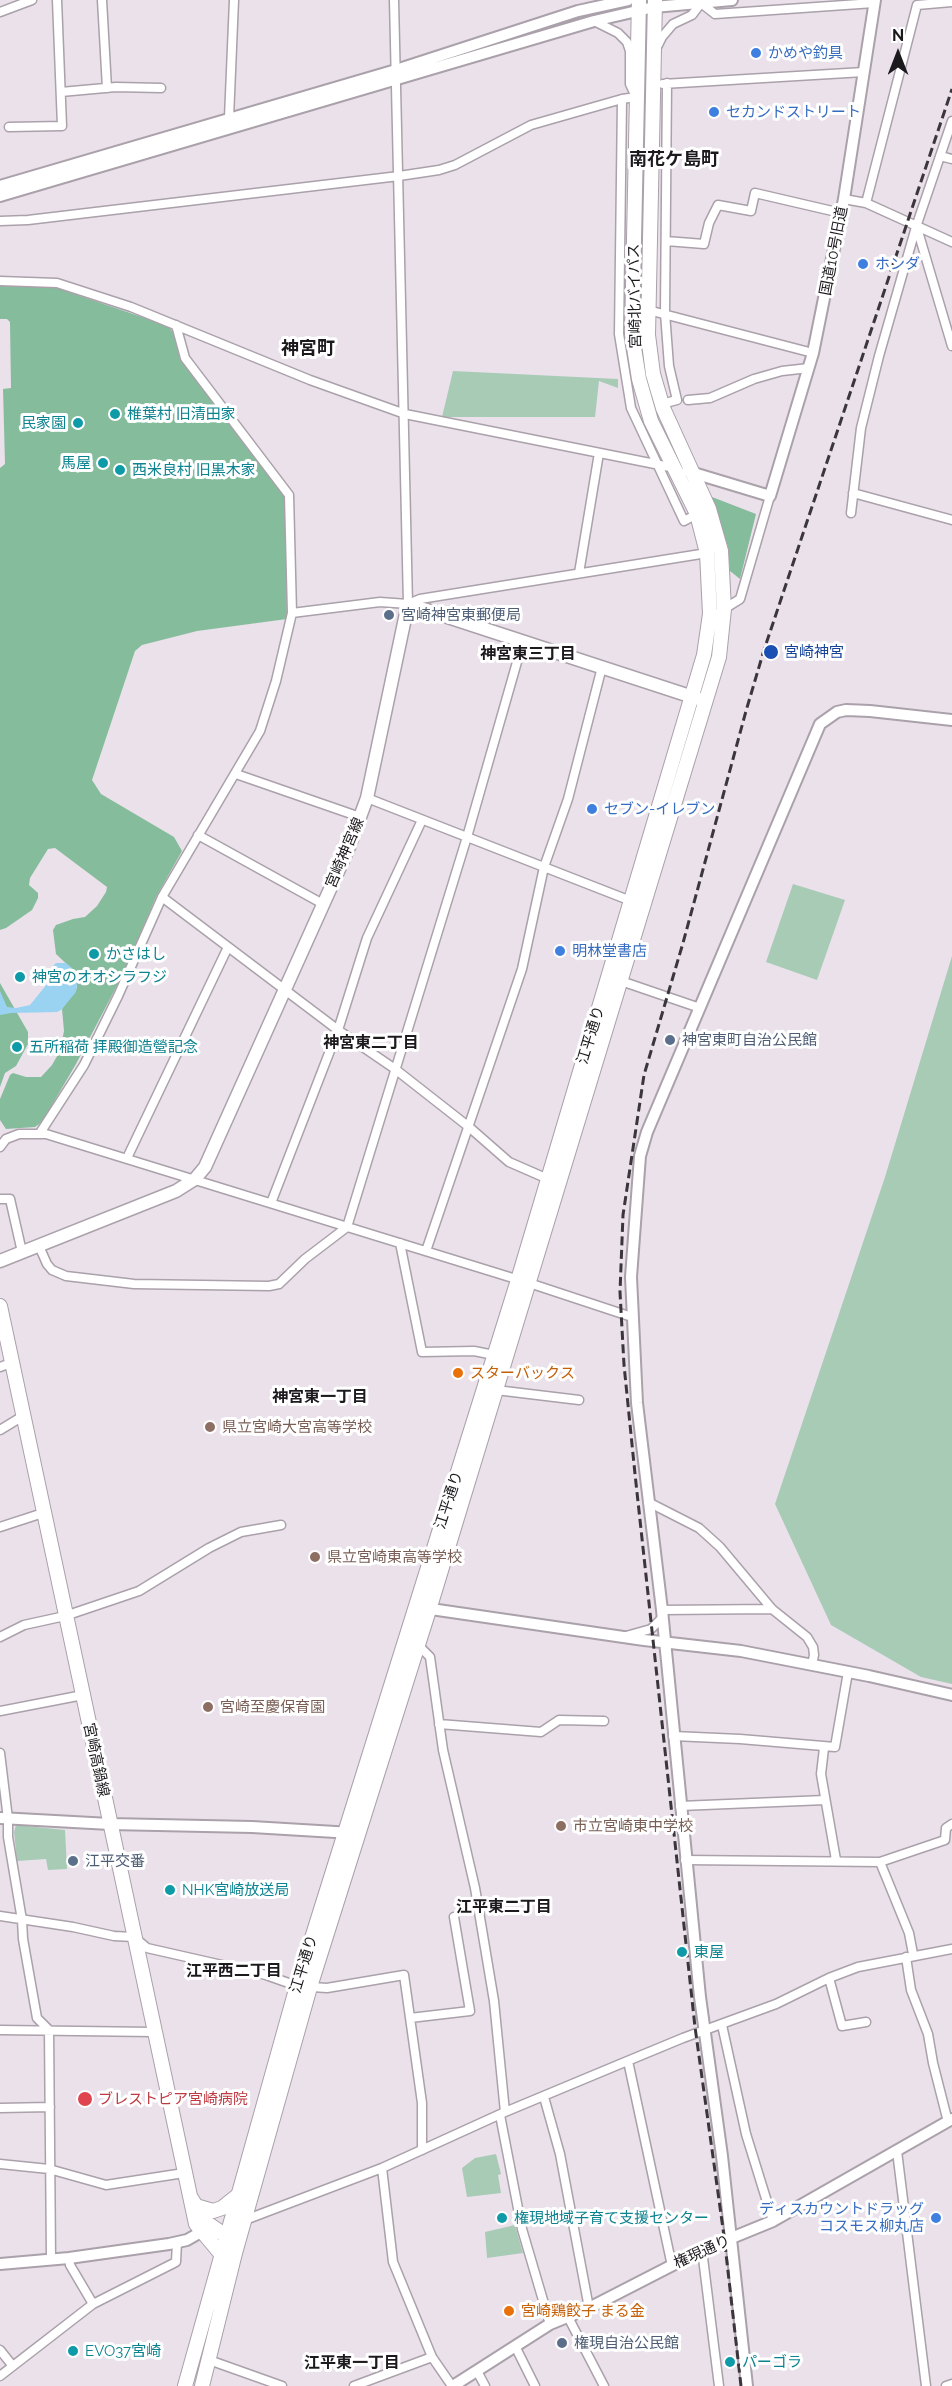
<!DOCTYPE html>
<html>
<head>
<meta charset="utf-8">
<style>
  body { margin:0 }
  #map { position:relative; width:952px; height:2386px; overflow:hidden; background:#eae1eb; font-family:Raleway,sans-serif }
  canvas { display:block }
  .north { position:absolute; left:868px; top:24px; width:60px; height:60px; -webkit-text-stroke:4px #fff; paint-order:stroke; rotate:0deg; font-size:16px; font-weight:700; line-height:24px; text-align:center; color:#1d1a1e }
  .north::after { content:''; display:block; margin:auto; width:21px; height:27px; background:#1d1a1e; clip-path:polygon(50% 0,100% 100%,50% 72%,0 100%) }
</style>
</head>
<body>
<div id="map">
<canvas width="952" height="2386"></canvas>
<div class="north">N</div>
</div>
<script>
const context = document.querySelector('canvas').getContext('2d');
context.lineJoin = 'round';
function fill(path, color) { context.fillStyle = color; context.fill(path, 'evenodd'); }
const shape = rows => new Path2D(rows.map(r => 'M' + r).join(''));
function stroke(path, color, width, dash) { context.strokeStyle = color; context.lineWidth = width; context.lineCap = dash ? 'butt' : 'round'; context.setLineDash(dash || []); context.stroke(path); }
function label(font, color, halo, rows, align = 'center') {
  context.font = font + ' Raleway,"Noto Sans JP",sans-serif'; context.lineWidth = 6; context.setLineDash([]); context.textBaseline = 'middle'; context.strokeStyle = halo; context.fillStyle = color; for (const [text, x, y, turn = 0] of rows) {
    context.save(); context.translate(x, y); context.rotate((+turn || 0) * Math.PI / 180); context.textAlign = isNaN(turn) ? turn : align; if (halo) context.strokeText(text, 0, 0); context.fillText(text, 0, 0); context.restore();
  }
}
const green = shape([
  [453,371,618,379,618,388,599,381,595,417,442,417],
  [793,884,845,900,817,980,766,962],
  [952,956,952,1684,921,1677,831,1625,775,1504,885,1177],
  [16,1825,65,1830,67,1869,48,1870,46,1859,17,1861,14,1832],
  [496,2154,501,2174,498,2175,501,2193,467,2197,462,2168,475,2158],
  [515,2225,523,2253,487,2258,485,2232]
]);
const forest = shape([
  [0,286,54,287,168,326,173,332,180,359,285,497,287,619,197,631,142,645,135,651,92,780,101,794,174,837,182,851,156,897,122,976,76,1064,42,1122,35,1127,6,1129,0,1120,0,1099,10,1075,13,1073,26,1077,41,1077,52,1065,60,1051,64,1031,62,1009,77,988,75,972,56,954,53,930,56,925,73,919,85,917,97,906,106,892,107,887,55,848,48,849,30,878,29,885,38,893,38,898,32,910,6,928,0,930,0,468,5,464,3,389,11,388,10,322,7,319,0,319],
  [712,497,756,514,740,579,730,571,728,547],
  [0,983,28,1032,28,1044,16,1066,5,1073,0,1087]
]);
const water = shape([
  [56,963,66,963,72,968,77,984,76,992,61,1010,57,1012,11,1013,0,1015,0,991,7,1007,16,1008,30,1005,47,984,48,971]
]);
const minor = shape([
  [102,0,107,88],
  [394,0,408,604],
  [0,12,32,0],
  [657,47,662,37,673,24,692,15,701,3,715,14,874,3],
  [663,84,864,72],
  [61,92,116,87,161,88],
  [622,99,619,334,631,408,684,521,697,514],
  [229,118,234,0],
  [9,127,62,126,57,0],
  [940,156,952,159],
  [844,199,866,203,952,242],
  [866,203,917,5,952,2],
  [0,221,28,220,399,176,439,170,455,165,531,125,622,99,636,97,630,84,630,51,627,42,618,33,594,21],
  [917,228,952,346],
  [666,241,704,244,709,223,718,205,751,211,755,193,841,213],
  [0,281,57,283,131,307,310,380,405,414,675,468],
  [648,310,813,353],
  [688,400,710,398,754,379,782,371,809,368],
  [663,408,669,402,677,400,669,366,665,313,667,83],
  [853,493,952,520],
  [851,513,861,428,879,356,916,227,952,121],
  [579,573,599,453],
  [724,609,740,599,770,496],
  [292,613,380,602,408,604,420,599,707,553],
  [236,774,360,817],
  [367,798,631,901],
  [198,835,323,904],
  [162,897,338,1030,395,1069,469,1127,509,1162,548,1179],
  [618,980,700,1008],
  [40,1133,84,1065,118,996,162,897,260,731,276,681,292,613,289,495,185,358,176,325],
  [0,1147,6,1139,19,1134,46,1134,529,1283,632,1317],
  [127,1158,228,947],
  [0,1199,10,1199,22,1252],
  [271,1203,338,1030,367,938,422,820],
  [400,1243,422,1352,474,1351,494,1355],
  [39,1246,47,1264,52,1270,66,1276,134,1284,269,1286,279,1284,305,1259,347,1227,467,837,523,641],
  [426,1251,522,969,544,867,568,799,602,667],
  [0,1367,11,1363],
  [496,1390,579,1400],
  [0,1430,23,1416],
  [648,1502,699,1528,720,1547,772,1609,807,1637,813,1647,814,1655,812,1665],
  [0,1527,43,1513],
  [662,1610,772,1609],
  [626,1636,651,1629,662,1618],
  [0,1637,24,1625,65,1616,139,1591,209,1548,241,1532,281,1525],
  [417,1644,430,1657,443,1750,475,1888,494,2001,505,2112],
  [0,1711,83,1695],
  [439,1724,541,1732,559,1720,604,1721],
  [673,1736,740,1739,835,1747,848,1672],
  [824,1748,821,1774,836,1860],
  [0,1753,8,1819,8,1837,22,1920,23,1939,37,2018,49,2030,51,2259],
  [680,1806,825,1800],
  [685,1860,880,1862,945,1840,946,1828,952,1824],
  [880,1862,909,1933,913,1954],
  [0,1916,73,1927,114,1936,134,1937,147,1948,266,1975,297,1986,327,1988,404,1975,422,2103,422,2150],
  [906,1957,911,1990,928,2034,933,2063,948,2122],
  [829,1978,842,2026,866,2022],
  [410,2018,470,2011,454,1917],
  [722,2025,746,2134,773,2221],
  [0,2030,154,2032],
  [628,2061,672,2266],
  [544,2097,560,2154,589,2308],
  [0,2108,50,2107],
  [500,2115,522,2229,550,2324],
  [897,2151,926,2386],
  [0,2164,49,2169,106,2185,184,2173],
  [382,2168,393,2262,432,2357,452,2386],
  [245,2220,382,2168,505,2112,625,2062,683,2038,776,2004,829,1978,858,1967,952,1949],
  [702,2250,719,2386],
  [69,2258,70,2265,93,2304],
  [568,2317,604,2386],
  [515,2346,535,2386],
  [0,2350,12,2365],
  [209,2360,282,2386],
  [477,2371,485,2386],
  [0,2376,93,2304,176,2262,177,2242],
  [354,2386,432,2357],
  [946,2386,952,2384]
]);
const tertiary = shape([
  [0,186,396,70,578,11,628,0],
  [0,196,594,21,654,7,732,0],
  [687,471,770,496,813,353,844,199,875,0],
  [424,1608,644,1640,741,1651,869,1676,952,1695],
  [0,1818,110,1824,252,1827,352,1833],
  [0,2264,69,2258,169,2244,187,2240,201,2232],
  [453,2386,550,2324,589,2308,702,2250,773,2221,952,2119],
  [747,2386,722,2156,700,1997,662,1610,637,1403,631,1277,640,1156,647,1132,820,724,837,712,846,710,870,711,952,720]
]);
const secondary = shape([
  [0,1261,176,1191,195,1179,205,1167,349,847,367,798,408,604,705,701]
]);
const primary = shape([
  [0,1306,196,2224,221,2254],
  [191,2198,196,2206,213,2211,222,2208,237,2196],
  [194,2214,226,2236,231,2245]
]);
const trunk = shape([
  [185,2386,297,1986,518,1280,704,655,710,614,707,553,697,514,651,421,639,379,632,335,639,0],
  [202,2386,235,2253,310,1987,429,1610,719,657,724,609,721,551,709,509,663,408,653,374,648,335,655,0]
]);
const rail = shape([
  [741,2386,724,2236,695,2027,635,1474,624,1365,620,1292,623,1215,644,1075,683,943,746,711,764,650,952,89]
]);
const markers = [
  [756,53,6,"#3f7fe0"],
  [714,112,6,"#3f7fe0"],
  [863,264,6,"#3f7fe0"],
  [115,414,6,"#0f9aa8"],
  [78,423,6,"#0f9aa8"],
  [103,463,6,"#0f9aa8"],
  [120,470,6,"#0f9aa8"],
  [389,615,6,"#5c6f8a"],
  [771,652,8,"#1a4fb4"],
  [592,809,6,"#3f7fe0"],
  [560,951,6,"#3f7fe0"],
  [94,954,6,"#0f9aa8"],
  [20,977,6,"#0f9aa8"],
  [670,1040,6,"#5c6f8a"],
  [17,1047,6,"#0f9aa8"],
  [458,1373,6,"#e8710a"],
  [210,1427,6,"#8d6e63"],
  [315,1557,6,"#8d6e63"],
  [208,1707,6,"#8d6e63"],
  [561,1826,6,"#8d6e63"],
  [73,1861,6,"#5c6f8a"],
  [170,1890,6,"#0f9aa8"],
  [682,1952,6,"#0f9aa8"],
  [85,2099,8,"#e0444e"],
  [502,2218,6,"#0f9aa8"],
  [936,2218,6,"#3f7fe0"],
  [509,2311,6,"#e8710a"],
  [562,2343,6,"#5c6f8a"],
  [73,2351,6,"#0f9aa8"],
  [730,2362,6,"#0f9aa8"]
];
const shopNames = [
  ["かめや釣具",768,53],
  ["セカンドストリート",726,112],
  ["ホンダ",875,264],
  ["セブン-イレブン",604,809],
  ["明林堂書店",572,951],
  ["ディスカウントドラッグ",924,2209,"right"],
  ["コスモス柳丸店",924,2226,"right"]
];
const streetNames = [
  ["国道10号旧道",834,251,-79],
  ["宮崎北バイパス",635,296,-91],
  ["宮崎神宮線",345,853,-67],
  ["江平通り",591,1035,-73],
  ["江平通り",449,1500,-72],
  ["宮崎高鍋線",96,1760,78],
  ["江平通り",304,1964,-73],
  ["権現通り",702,2252,-24]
];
const cultureNames = [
  ["椎葉村 旧清田家",127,414],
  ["民家園",66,423,"right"],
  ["馬屋",91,463,"right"],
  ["西米良村 旧黒木家",132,470],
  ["かさはし",106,954],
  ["神宮のオオシラフジ",32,977],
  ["五所稲荷 拝殿御造營記念",29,1047],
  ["NHK宮崎放送局",182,1890],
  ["東屋",694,1952],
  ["権現地域子育て支援センター",514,2218],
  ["EVO37宮崎",85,2351],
  ["パーゴラ",742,2362]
];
const serviceNames = [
  ["宮崎神宮東郵便局",401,615],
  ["神宮東町自治公民館",682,1040],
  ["江平交番",85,1861],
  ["権現自治公民館",574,2343]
];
const transitNames = [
  ["宮崎神宮",784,652]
];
const foodNames = [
  ["スターバックス",470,1373],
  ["宮崎鶏餃子 まる金",521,2311]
];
const educationNames = [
  ["県立宮崎大宮高等学校",222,1427],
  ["県立宮崎東高等学校",327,1557],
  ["宮崎至慶保育園",220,1707],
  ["市立宮崎東中学校",573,1826]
];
const healthNames = [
  ["ブレストピア宮崎病院",98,2099]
];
const neighbourhoodNames = [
  ["神宮東三丁目",528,654],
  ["神宮東二丁目",371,1043],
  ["神宮東一丁目",320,1397],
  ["江平東二丁目",504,1907],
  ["江平西二丁目",234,1971],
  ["江平東一丁目",352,2363]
];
const quarterNames = [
  ["南花ケ島町",674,160],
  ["神宮町",308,349]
];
fill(green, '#a8cbb6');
fill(forest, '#85bc9c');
fill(water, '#9ad3f2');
stroke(minor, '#aaa1aa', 11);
stroke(tertiary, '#aaa1aa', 14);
stroke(secondary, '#aaa1aa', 15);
stroke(primary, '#aaa1aa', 16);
stroke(trunk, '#aaa1aa', 16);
stroke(minor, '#fff', 8);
stroke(tertiary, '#fff', 10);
stroke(secondary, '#fff', 12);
stroke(primary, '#fff', 14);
stroke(trunk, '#fff', 14);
stroke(rail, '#3a363b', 3, [9, 4.5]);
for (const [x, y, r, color] of markers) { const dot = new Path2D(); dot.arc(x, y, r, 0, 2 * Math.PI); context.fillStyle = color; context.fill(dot); stroke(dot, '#fff', 2); }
label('15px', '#366cbe', '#fff', shopNames, 'left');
label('15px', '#1d1a1e', '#fff', streetNames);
label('15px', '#0d838f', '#fff', cultureNames, 'left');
label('15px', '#4e5e75', '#fff', serviceNames, 'left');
label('15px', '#164399', '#fff', transitNames, 'left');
label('15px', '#c56008', '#fff', foodNames, 'left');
label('15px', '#785e54', '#fff', educationNames, 'left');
label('15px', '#be3a42', '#fff', healthNames, 'left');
label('bold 16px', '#1d1a1e', '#fff', neighbourhoodNames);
label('bold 18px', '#1d1a1e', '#fff', quarterNames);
</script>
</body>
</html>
